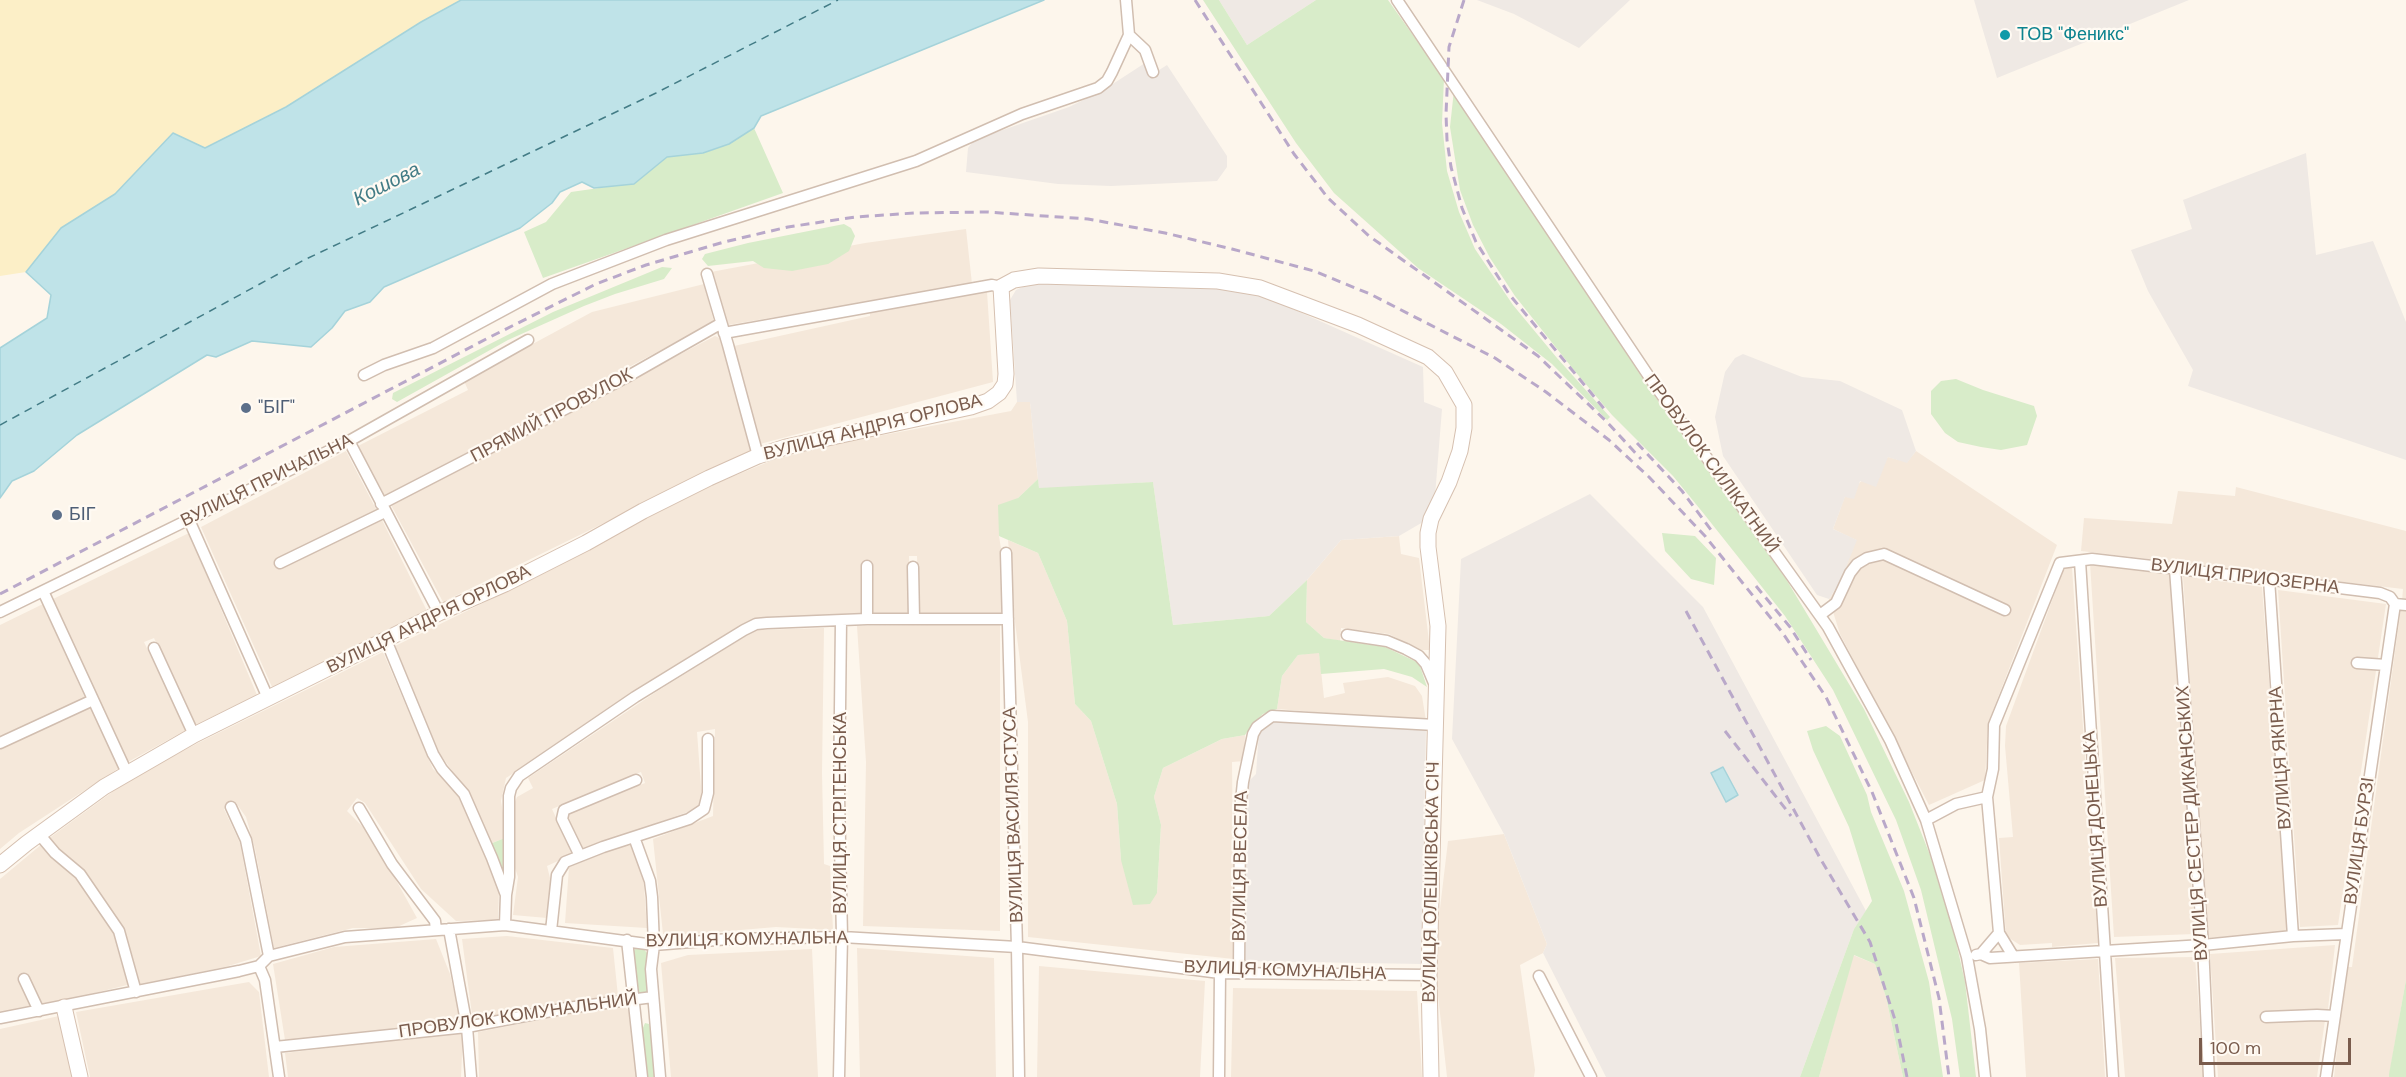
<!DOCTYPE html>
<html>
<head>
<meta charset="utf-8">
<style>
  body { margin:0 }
  #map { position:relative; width:2406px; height:1077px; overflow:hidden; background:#fdf6ec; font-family:"DM Sans",sans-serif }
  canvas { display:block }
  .scale { position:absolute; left:2199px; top:1038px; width:152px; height:27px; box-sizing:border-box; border:3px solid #7a5c4d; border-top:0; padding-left:8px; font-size:18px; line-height:21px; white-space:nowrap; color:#7a5c4d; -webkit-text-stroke:4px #fffaf3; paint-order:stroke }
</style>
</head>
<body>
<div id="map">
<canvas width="2406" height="1077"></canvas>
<div class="scale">100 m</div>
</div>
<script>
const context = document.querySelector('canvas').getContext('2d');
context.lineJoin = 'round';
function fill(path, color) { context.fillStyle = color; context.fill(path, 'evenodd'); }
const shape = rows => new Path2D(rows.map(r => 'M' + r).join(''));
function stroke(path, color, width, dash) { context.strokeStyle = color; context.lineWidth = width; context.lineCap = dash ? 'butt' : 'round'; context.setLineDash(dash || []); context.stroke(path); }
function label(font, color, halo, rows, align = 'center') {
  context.font = font + ' "DM Sans",sans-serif'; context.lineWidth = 4.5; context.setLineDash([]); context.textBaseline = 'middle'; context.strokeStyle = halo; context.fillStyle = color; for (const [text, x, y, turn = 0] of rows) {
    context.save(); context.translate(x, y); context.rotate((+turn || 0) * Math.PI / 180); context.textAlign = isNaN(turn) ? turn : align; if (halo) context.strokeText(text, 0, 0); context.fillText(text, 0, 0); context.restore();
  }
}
const residential = shape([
  [966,229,972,284,728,325,711,272,865,243],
  [704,284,714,322,385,496,358,446,468,390,464,381,592,312],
  [987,292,993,382,760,444,734,346,870,316,870,312],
  [715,336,722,339,751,451,443,602,391,505],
  [1030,401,1038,479,1018,498,999,536,1002,555,1002,615,919,615,917,556,909,556,910,614,764,617,746,622,506,778,501,801,507,837,490,844,465,788,439,753,395,646,559,566,683,497,773,460,825,446,1011,411,1017,402],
  [346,451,377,511,276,559,279,568,382,520,427,611,272,687,201,527],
  [1916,451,2057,545,1988,723,1985,780,1929,805,1840,634,1829,599,1840,582,1856,540,1833,529,1845,496,1888,457,1907,462],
  [2236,487,2406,531,2406,601,2402,601,2403,589,2081,551,2084,518,2172,524,2178,491,2235,496],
  [189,533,257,695,195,725,154,638,144,642,186,730,128,762,53,599],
  [1399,536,1401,554,1419,558,1430,650,1419,650,1389,634,1341,628,1340,641,1324,638,1306,622,1307,580,1341,540],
  [1008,540,1038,553,1067,621,1075,704,1091,721,1117,804,1121,860,1157,893,1161,825,1154,797,1163,768,1222,739,1245,735,1244,761,1232,762,1234,959,1028,937,1028,722,1015,622],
  [2090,563,2170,574,2195,934,2114,937],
  [2064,568,2072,568,2098,943,2052,947,2052,943,2020,945,2006,936,1999,838,2013,837,2005,746,2006,726],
  [2183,576,2262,587,2288,931,2207,938],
  [2278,590,2386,604,2338,925,2300,927],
  [43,604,85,698,0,738,0,625],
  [2401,608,2406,609,2406,980,2389,1077,2334,1077,2346,967,2352,967],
  [1000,624,1000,931,863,926,866,762,857,626],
  [824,628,822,773,824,864,830,866,833,930,776,927,694,934,663,934,653,839,713,816,715,729,697,732,702,800,696,809,582,850,565,814,645,783,641,772,552,809,573,854,547,866,551,882,547,918,513,915,518,877,513,862,513,807,517,797,533,788,528,778,659,690,756,630],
  [383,652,433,769,456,790,463,802,490,862,499,890,498,920,456,921,421,889,365,803,357,798,347,811,371,835,417,918,395,928,353,928,274,948,255,849,246,817,236,803,224,809,240,843,261,956,225,967,137,985,124,933,74,861,58,850,48,839,130,779,198,743],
  [1319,652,1324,698,1345,693,1343,683,1388,677,1415,686,1422,696,1426,721,1277,709,1282,676,1298,655],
  [90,707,119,768,19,833,0,849,0,748],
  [1504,834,1547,944,1543,953,1520,965,1535,1070,1534,1077,1447,1077,1434,959,1448,841],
  [42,844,70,867,119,938,131,984,43,1006,26,974,32,1008,0,1014,0,879],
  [631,845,643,874,647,928,565,923,569,867,620,847],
  [507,936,613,948,618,996,473,1022,462,939],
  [436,939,450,974,461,1022,285,1040,273,964,334,947],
  [2335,945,2328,1009,2263,1014,2263,1022,2303,1018,2325,1020,2317,1077,2218,1077,2210,954],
  [857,948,994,958,996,1077,860,1077],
  [812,949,818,1077,671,1077,661,963,688,955],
  [1853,955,1875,964,1886,997,1903,1077,1819,1077],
  [2195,957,2204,1077,2125,1077,2115,958],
  [2098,959,2105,1077,2026,1077,2019,963],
  [1039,966,1205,981,1200,1077,1037,1077],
  [249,982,259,992,269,1077,90,1077,76,1012],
  [1233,988,1417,991,1422,1077,1231,1077],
  [620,1004,630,1011,639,1077,479,1077,478,1032],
  [59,1016,73,1077,0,1077,0,1029],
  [463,1032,461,1077,288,1077,285,1053]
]);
const industrial = shape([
  [1219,0,1316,0,1247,45],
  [1477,0,1630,0,1579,48,1514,14],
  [1974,0,2189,0,1997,78],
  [1145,63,1156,72,1167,65,1227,156,1227,167,1217,181,1111,186,1058,184,966,172,968,148,974,140,1069,107,1102,91],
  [2306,153,2316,255,2373,241,2406,322,2406,460,2188,386,2193,370,2148,291,2131,250,2192,229,2183,200],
  [1031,283,1218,288,1257,293,1423,367,1424,402,1442,409,1435,496,1423,522,1399,536,1341,540,1307,580,1269,616,1173,625,1153,482,1039,489,1030,402,1017,402,1010,300,1016,290],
  [1743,354,1802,377,1840,381,1902,410,1916,451,1907,463,1888,457,1876,487,1860,481,1854,499,1845,497,1833,529,1857,540,1840,582,1829,599,1817,595,1723,456,1715,417,1725,372,1735,358],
  [1590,494,1703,607,1866,911,1854,929,1800,1077,1606,1077,1543,953,1547,944,1504,834,1452,739,1461,559],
  [1277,719,1426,727,1422,964,1243,961,1243,810,1249,781,1256,774,1259,731]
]);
const green = shape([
  [1203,0,1219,0,1247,45,1316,0,1388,0,1444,79,1442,123,1447,171,1459,212,1475,249,1513,305,1557,358,1610,417,1607,420,1552,364,1501,324,1418,268,1334,193,1296,143],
  [1454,90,1649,388,1786,579,1864,709,1909,802,1930,855,1955,937,1965,982,1976,1077,1960,1077,1952,1019,1921,890,1896,820,1833,690,1785,616,1704,514,1673,476,1612,415,1573,369,1515,296,1490,258,1473,225,1460,190,1450,127],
  [754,128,783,193,543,278,524,232,546,222,571,192,606,187,667,156,703,153,729,144],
  [844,224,851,228,855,236,849,251,828,264,792,271,764,268,753,261,708,266,702,259,705,254,748,243],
  [662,267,672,268,664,279,615,294,584,306,508,340,397,402,392,399,393,393,553,312],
  [1956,379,1983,390,2034,406,2037,416,2027,445,2001,450,1981,447,1958,442,1945,433,1931,414,1931,391,1941,381],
  [1038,479,1039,488,1153,482,1173,625,1269,616,1307,580,1306,622,1324,638,1385,647,1419,663,1427,687,1412,677,1384,669,1321,674,1319,653,1298,655,1282,676,1277,709,1263,714,1253,723,1245,735,1222,739,1163,768,1154,797,1161,825,1157,893,1150,904,1133,905,1121,860,1117,804,1091,721,1075,704,1067,621,1038,553,999,536,998,505,1018,498],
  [1662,533,1695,536,1716,558,1714,585,1691,579,1665,551],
  [1826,726,1840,736,1867,795,1871,812,1904,891,1929,982,1943,1077,1903,1077,1886,997,1875,964,1854,955,1819,1077,1800,1077,1854,929,1872,901,1849,827,1813,750,1807,731],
  [507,837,505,880,490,844],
  [642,947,647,953,648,991,647,994,639,995,634,951,636,948],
  [2406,980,2406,1077,2389,1077,2389,1074],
  [645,1023,649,1024,650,1028,655,1077,647,1077,642,1030]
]);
const sand = shape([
  [0,0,461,0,421,22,286,107,205,148,173,133,115,194,61,228,26,272,0,276]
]);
const water = shape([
  [461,0,1044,0,761,116,754,128,729,144,703,153,667,157,634,184,594,188,582,182,560,192,552,203,520,228,384,287,370,302,345,311,332,328,311,347,252,341,216,357,207,355,77,435,34,471,12,481,0,498,0,348,47,318,51,295,26,272,61,228,115,194,173,133,205,148,286,107,421,22,461,0],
  [1723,767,1738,795,1726,802,1711,773,1723,767]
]);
const ferry = shape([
  [0,425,304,260,656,93,838,0]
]);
const street = shape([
  [1397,0,1654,384,1828,627,1890,740,1926,820,1967,957,1980,1029,1985,1077],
  [1129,35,1145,50,1153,72],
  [707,274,728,345,758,456],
  [724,333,992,285,1001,287],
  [364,375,384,365,433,348,552,284,666,240,916,161,1022,114,1098,88,1107,81,1112,72,1129,35,1126,0],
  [349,441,439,613],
  [381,504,625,378,720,324],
  [189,520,268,698],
  [1006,553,1017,947,1019,1077],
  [2080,561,2113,1077],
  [280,563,385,512],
  [867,566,867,619],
  [913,567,914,619],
  [2175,569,2203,945,2209,1077],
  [2269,579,2293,936],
  [43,591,127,773],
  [0,612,349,441,528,340],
  [1820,615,1836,603,1850,573,1857,564,1867,558,1884,554,2005,610],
  [1347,635,1387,641,1406,649,1419,656,1426,664,1434,683],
  [386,640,433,754,442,769,464,794,492,858,506,895,505,925],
  [154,648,194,735],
  [2357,663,2386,665],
  [0,743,93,700],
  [231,807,246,840,269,956],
  [359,808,392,864,435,921,436,930],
  [1926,820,1956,804,1987,797],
  [39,834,55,853,80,874,119,931,136,992],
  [634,837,650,881,652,897,654,945,651,969,660,1077],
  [580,856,562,819,564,810,636,780],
  [506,895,509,877,509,796,511,788,519,776,635,697,744,630,756,624,767,623,867,619,1008,619],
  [449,929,467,1027,471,1077],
  [551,931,557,875,565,862,603,847,689,819,704,809,708,793,708,739],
  [1999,933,2013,956],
  [627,940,642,1077],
  [1981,954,1999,933,1987,797,1993,769,1994,725,2060,563,2092,559,2307,584,2380,593,2390,597,2395,604,2406,605],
  [1976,955,1981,954,1990,958,2203,945,2293,936,2346,934],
  [259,966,265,980,279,1077],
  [1239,973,1240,810,1243,782,1253,734,1257,727,1272,716,1435,725],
  [1539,976,1591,1077],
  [24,979,39,1011],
  [2266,1017,2317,1015,2335,1016],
  [0,1018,239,971,259,966,269,956,345,937,505,925,654,945,729,939,842,937,1017,947,1220,973,1429,975],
  [275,1047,467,1027,567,1008,653,997],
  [839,1077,842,937,839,796,841,621],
  [1219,1077,1220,973],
  [2326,1077,2395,604]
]);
const secondary = shape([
  [0,865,27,843,104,787,194,735,439,613,505,584,586,543,643,511,709,478,758,456,786,447,971,407,988,401,999,393,1005,384,1006,374,1001,287,1014,280,1039,276,1218,281,1260,288,1358,325,1428,357,1445,372,1464,405,1464,428,1460,451,1449,482,1431,519,1428,533,1428,547,1438,626,1429,975,1431,1077],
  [64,1007,80,1077]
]);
const rail = shape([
  [1195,0,1294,154,1328,198,1369,236,1538,356,1607,422,1641,459],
  [1464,0,1449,47,1446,114,1447,140,1451,167,1462,208,1476,242,1509,294,1606,411],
  [1637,443,1682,491,1711,530],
  [1756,586,1790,627,1811,660],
  [0,594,490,337,596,284,646,265,724,242,788,227,855,217,914,213,987,212,1088,219,1165,233,1232,249,1314,271,1370,294,1495,358,1546,392,1609,440,1649,477,1705,536,1782,632,1826,697,1872,792,1914,898,1939,998,1949,1077],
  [1686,611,1820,858,1870,942,1896,1023,1907,1077],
  [1725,731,1791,816]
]);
const markers = [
  [2005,35,6,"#0f9aa8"],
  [246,408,6,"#5c6f8a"],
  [57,515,6,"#5c6f8a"]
];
const cultureNames = [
  ["ТОВ \"Феникс\"",2017,35]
];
const serviceNames = [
  ["\"БІГ\"",258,408],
  ["БІГ",69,515]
];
const streetNames = [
  ["ПРЯМИЙ ПРОВУЛОК",552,416,-28],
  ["ВУЛИЦЯ АНДРІЯ ОРЛОВА",873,428,-14],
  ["ПРОВУЛОК СИЛІКАТНИЙ",1711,464,54],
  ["ВУЛИЦЯ ПРИЧАЛЬНА",267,481,-26],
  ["ВУЛИЦЯ ПРИОЗЕРНА",2245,577,7],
  ["ВУЛИЦЯ АНДРІЯ ОРЛОВА",429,620,-26],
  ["ВУЛИЦЯ ЯКІРНА",2281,758,-94],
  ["ВУЛИЦЯ СТРІТЕНСЬКА",841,813,-90],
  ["ВУЛИЦЯ ВАСИЛЯ СТУСА",1014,815,-92],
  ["ВУЛИЦЯ ДОНЕЦЬКА",2096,819,-94],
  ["ВУЛИЦЯ СЕСТЕР ДИКАНСЬКИХ",2193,823,-94],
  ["ВУЛИЦЯ БУРЗІ",2360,841,-82],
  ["ВУЛИЦЯ ВЕСЕЛА",1241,866,-89],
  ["ВУЛИЦЯ ОЛЕШКІВСЬКА СІЧ",1432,882,-89],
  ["ВУЛИЦЯ КОМУНАЛЬНА",747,940,-1],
  ["ВУЛИЦЯ КОМУНАЛЬНА",1285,971,2],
  ["ПРОВУЛОК КОМУНАЛЬНИЙ",518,1016,-8]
];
const waterNames = [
  ["Кошова",387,185,-27]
];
fill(residential, '#f5e8da');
fill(industrial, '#efe9e4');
fill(green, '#d8ecc9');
fill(sand, '#fcefc7');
fill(water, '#bfe3e8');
stroke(water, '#a5d3da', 1.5);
stroke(ferry, '#437c86', 1.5, [8, 6]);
stroke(street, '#d1beb0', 13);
stroke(secondary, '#d6c0b0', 17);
stroke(street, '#fff', 10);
stroke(secondary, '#fff', 15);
stroke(rail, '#b9a8c9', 3, [9, 6]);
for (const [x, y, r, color] of markers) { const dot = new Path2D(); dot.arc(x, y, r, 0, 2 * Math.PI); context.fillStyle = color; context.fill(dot); stroke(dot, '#fffaf3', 2); }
label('18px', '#0d838f', '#fffaf3', cultureNames, 'left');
label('18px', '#4e5e75', '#fffaf3', serviceNames, 'left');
label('18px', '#7a5c4d', '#fffaf3', streetNames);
label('italic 20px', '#437c86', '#fffaf3', waterNames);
</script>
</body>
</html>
